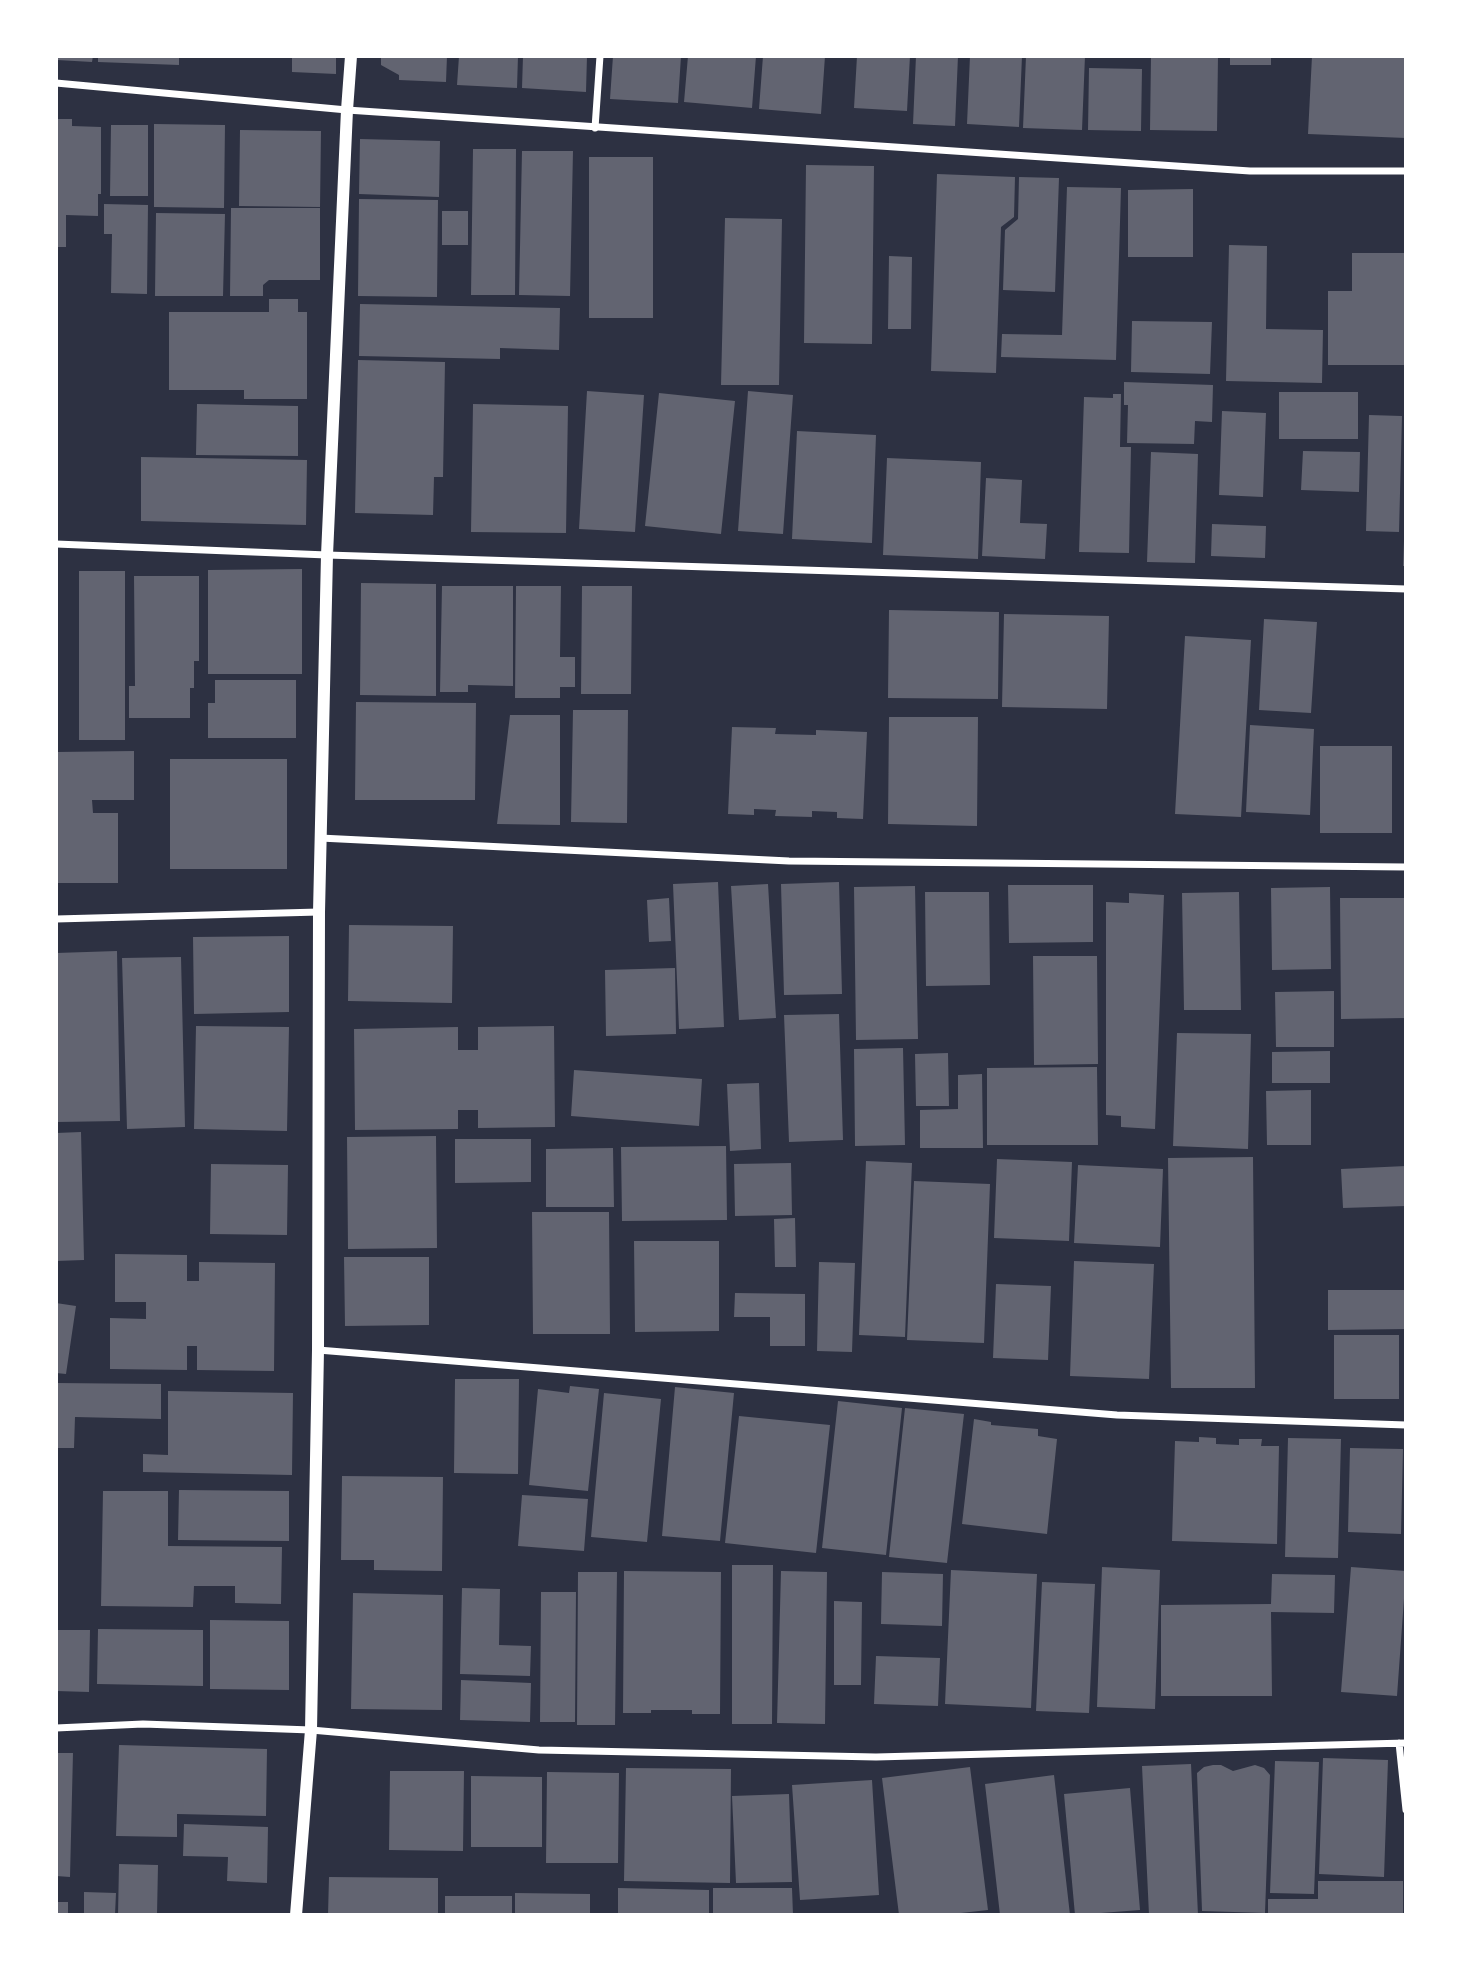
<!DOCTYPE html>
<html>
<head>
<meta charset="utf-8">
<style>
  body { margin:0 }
  #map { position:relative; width:1462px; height:1971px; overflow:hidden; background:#2d3142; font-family:Roboto,sans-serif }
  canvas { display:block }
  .frame { position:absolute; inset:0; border:58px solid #fff; pointer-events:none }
</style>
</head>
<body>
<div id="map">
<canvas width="1462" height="1971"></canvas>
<div class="frame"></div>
</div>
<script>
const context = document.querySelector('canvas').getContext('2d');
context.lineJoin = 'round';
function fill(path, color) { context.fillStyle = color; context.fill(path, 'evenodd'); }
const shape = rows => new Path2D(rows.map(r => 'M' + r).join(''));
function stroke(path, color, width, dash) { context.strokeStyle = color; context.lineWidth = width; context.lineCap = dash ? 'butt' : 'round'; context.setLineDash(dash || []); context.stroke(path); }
const building = shape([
  [57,56,93,56,92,62,57,60],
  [98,56,179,56,179,65,98,62],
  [292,56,336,56,336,74,292,72],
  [381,56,447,56,446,82,399,80,399,75,381,65],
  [459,56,518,56,517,88,457,85],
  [523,56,587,56,586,92,522,88],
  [613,56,681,56,678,103,610,99],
  [688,56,756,56,752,108,684,102],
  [763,56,825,56,821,114,759,109],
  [857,56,910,56,907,111,854,108],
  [916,56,958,56,955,126,913,124],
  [970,56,1022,56,1019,127,967,124],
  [1026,56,1085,56,1082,130,1023,128],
  [1151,56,1218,56,1217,131,1150,130],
  [1230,56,1271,56,1271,65,1230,65],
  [1312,56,1406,56,1406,138,1308,134],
  [1089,68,1142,69,1141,131,1088,130],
  [56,119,72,119,72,126,101,127,101,194,98,194,98,216,66,215,66,247,56,247],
  [154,124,225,125,224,208,154,207],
  [111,125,148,125,148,196,110,196],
  [240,130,321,131,320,207,239,206],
  [360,139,440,141,439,197,359,194],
  [473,149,516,149,515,295,471,295],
  [522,151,573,151,570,296,519,295],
  [589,157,653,157,653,318,589,318],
  [806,165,874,166,872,344,804,343],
  [937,174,1015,177,1014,217,1001,227,996,373,931,371],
  [1019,177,1059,178,1055,292,1003,290,1005,230,1018,219],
  [1067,187,1121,188,1116,360,1001,357,1002,334,1062,335],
  [1193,189,1193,257,1128,257,1128,190],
  [359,199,438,200,437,297,358,296],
  [104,204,148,205,147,294,111,293,112,234,104,234],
  [231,208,320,208,320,280,269,280,263,285,263,296,230,296],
  [442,211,468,211,468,245,442,245],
  [156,213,225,214,223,296,155,296],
  [725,218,782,219,779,385,721,385],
  [1229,245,1267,246,1266,329,1323,330,1322,383,1226,381],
  [1352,253,1406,253,1406,365,1328,365,1328,291,1352,291],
  [889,256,912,257,911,329,888,329],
  [269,299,298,299,298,312,307,312,307,399,244,399,244,390,169,390,169,312,269,312],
  [360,304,560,308,559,350,500,348,500,359,359,356],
  [1132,321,1212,322,1210,374,1131,372],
  [358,360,445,362,443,477,434,477,433,515,355,513],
  [1124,382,1213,385,1212,422,1195,421,1194,444,1127,443,1128,405,1124,405],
  [587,391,644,395,635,532,579,529],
  [748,391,793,395,783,534,738,531],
  [1279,392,1358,392,1358,439,1279,439],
  [659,393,735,401,721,534,645,526],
  [1113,394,1121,394,1120,447,1131,447,1129,553,1079,552,1084,397,1113,398],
  [197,404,298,406,298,456,196,455],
  [473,404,568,406,566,533,471,532],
  [1222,411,1266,413,1263,497,1219,495],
  [1369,415,1402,416,1399,532,1366,531],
  [797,431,876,435,872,543,792,539],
  [1303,451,1360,452,1359,492,1301,490],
  [1151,452,1198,454,1195,563,1147,562],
  [141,457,307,460,306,525,141,521],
  [887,458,981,462,978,559,883,555],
  [986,478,1022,480,1020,523,1047,524,1045,559,982,556],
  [1212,524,1266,526,1265,558,1211,556],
  [1404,541,1406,541,1406,566,1403,566],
  [302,569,302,674,208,674,208,570],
  [79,571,125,571,125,740,79,740],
  [134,576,199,576,199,661,194,661,194,688,190,688,190,718,129,718,129,686,135,686],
  [361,583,436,584,436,696,360,695],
  [442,586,513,586,513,686,468,685,468,692,440,692],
  [516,586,561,586,560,657,575,657,575,687,560,687,560,698,515,698],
  [582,586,632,586,631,694,581,694],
  [889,610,999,612,998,699,888,698],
  [1004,614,1109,616,1107,709,1002,707],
  [1264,619,1317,622,1311,713,1259,710],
  [1185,636,1251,640,1241,817,1175,814],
  [215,680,296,680,296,738,208,738,208,703,215,703],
  [356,702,476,703,475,800,355,800],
  [573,710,628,710,627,823,571,822],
  [510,715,560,715,560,825,497,824],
  [889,717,978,717,977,826,888,824],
  [1250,725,1314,729,1310,815,1246,812],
  [732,727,776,728,775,734,816,735,816,730,867,732,863,819,837,818,837,812,812,811,812,817,775,816,776,810,754,809,754,815,728,814],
  [1320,746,1392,746,1392,833,1320,833],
  [134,751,134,800,92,800,93,813,118,813,118,883,56,883,56,752],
  [170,759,287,759,287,869,170,869],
  [718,882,724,1027,679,1029,673,884],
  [839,882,842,994,784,995,781,884],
  [768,884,776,1018,739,1020,731,886],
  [1008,885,1093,885,1093,942,1009,943],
  [915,886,918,1039,856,1040,854,887],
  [1330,887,1331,969,1272,970,1271,888],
  [925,892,989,892,990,985,926,986],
  [1239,892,1241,1010,1184,1010,1182,893],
  [1129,893,1164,895,1155,1129,1121,1127,1121,1116,1106,1115,1106,902,1129,903],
  [669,898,671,941,649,942,647,900],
  [1340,898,1406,898,1406,1018,1341,1019],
  [349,925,453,926,452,1003,348,1001],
  [289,936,289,1012,194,1014,193,937],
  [117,951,120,1121,57,1122,56,953],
  [1033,956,1097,956,1098,1064,1034,1065],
  [181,957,185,1127,127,1129,122,958],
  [675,968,676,1034,606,1036,605,970],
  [1334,991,1334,1047,1276,1047,1275,992],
  [839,1014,843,1140,789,1142,784,1015],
  [196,1026,289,1027,287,1131,194,1129],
  [554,1026,555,1127,478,1128,478,1110,458,1110,458,1129,355,1130,354,1029,458,1027,458,1050,478,1050,478,1027],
  [1177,1033,1251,1034,1248,1149,1173,1146],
  [903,1048,905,1145,855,1146,854,1049],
  [1330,1051,1330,1083,1272,1083,1272,1052],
  [948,1053,949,1106,916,1106,915,1054],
  [1097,1067,1098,1145,987,1145,987,1068],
  [574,1070,702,1079,699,1126,571,1116],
  [982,1074,983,1148,920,1148,920,1110,958,1109,958,1075],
  [759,1083,761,1149,730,1151,727,1084],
  [1311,1090,1311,1145,1267,1145,1266,1091],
  [81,1132,84,1260,56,1261,56,1133],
  [436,1136,437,1248,348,1249,347,1137],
  [455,1139,531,1139,531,1182,455,1183],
  [726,1146,727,1220,622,1221,621,1147],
  [613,1148,614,1207,546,1207,546,1149],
  [1253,1157,1255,1388,1171,1388,1168,1158],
  [997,1159,1072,1162,1069,1241,994,1238],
  [866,1161,912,1163,905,1337,859,1335],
  [791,1163,792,1215,735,1216,734,1164],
  [211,1164,288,1165,287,1235,210,1234],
  [1078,1165,1163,1169,1160,1247,1074,1243],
  [1406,1166,1406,1206,1343,1208,1341,1169],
  [914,1181,990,1184,984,1343,907,1340],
  [532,1212,609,1212,610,1334,533,1334],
  [795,1218,796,1267,775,1267,774,1219],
  [634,1241,719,1241,719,1331,635,1332],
  [115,1254,187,1255,187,1281,199,1281,199,1262,275,1263,274,1371,197,1370,197,1346,187,1346,187,1370,110,1369,110,1318,146,1319,146,1302,115,1302],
  [344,1257,429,1257,429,1325,345,1326],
  [1074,1261,1154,1264,1149,1379,1070,1376],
  [819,1262,855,1263,852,1352,817,1351],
  [996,1284,1051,1286,1048,1360,993,1358],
  [1328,1290,1406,1290,1406,1329,1328,1330],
  [735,1293,805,1294,805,1346,770,1346,770,1317,734,1317],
  [56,1303,76,1306,66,1374,56,1373],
  [1334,1335,1399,1335,1399,1399,1334,1399],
  [455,1379,519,1379,518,1474,454,1473],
  [56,1383,161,1384,161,1419,75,1417,74,1448,56,1448],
  [570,1386,599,1389,588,1491,529,1485,538,1389,569,1393],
  [675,1387,734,1393,720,1541,662,1536],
  [168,1391,293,1393,292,1475,143,1472,143,1454,168,1455],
  [604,1393,661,1399,647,1542,591,1537],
  [838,1401,902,1408,886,1555,822,1548],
  [905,1408,964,1414,947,1563,889,1557],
  [739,1416,830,1425,816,1553,725,1543],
  [974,1419,991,1422,991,1425,1038,1429,1038,1436,1057,1439,1047,1534,962,1524],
  [1199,1437,1216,1438,1216,1444,1239,1445,1239,1439,1262,1439,1261,1446,1279,1446,1277,1544,1172,1541,1175,1441,1199,1442],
  [1288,1438,1341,1439,1338,1558,1285,1557],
  [1350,1448,1403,1449,1401,1534,1348,1532],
  [342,1476,443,1477,442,1571,374,1570,374,1560,341,1560],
  [179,1490,289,1491,289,1541,178,1540],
  [103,1491,168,1491,168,1546,282,1547,281,1604,235,1603,235,1586,194,1586,193,1607,101,1606],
  [522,1495,588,1499,584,1551,518,1546],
  [732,1565,773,1565,772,1724,732,1724],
  [1102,1567,1160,1570,1155,1709,1097,1707],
  [1351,1567,1406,1571,1397,1696,1341,1692],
  [951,1570,1037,1574,1031,1708,945,1704],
  [624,1571,721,1572,720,1714,692,1714,692,1710,651,1710,651,1713,623,1713],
  [781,1571,827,1572,825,1724,777,1723],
  [578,1572,617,1572,615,1725,577,1725],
  [882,1572,943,1574,942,1626,881,1624],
  [1272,1574,1335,1575,1334,1613,1271,1612,1272,1696,1161,1696,1161,1605,1271,1604],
  [1042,1582,1095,1584,1089,1713,1036,1711],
  [462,1588,500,1589,499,1645,531,1646,530,1676,460,1674],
  [541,1592,576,1592,575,1722,540,1722],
  [353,1593,443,1595,442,1710,351,1709],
  [834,1601,862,1602,861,1685,834,1685],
  [210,1620,289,1621,289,1690,210,1689],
  [98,1629,203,1630,203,1686,97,1684],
  [56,1630,90,1630,89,1692,56,1691],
  [876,1656,940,1658,938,1706,874,1704],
  [461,1680,531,1683,530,1722,460,1720],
  [119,1745,267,1749,266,1816,177,1814,177,1837,116,1836],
  [56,1753,73,1753,70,1877,56,1876],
  [1323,1758,1388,1760,1384,1877,1319,1874],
  [1275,1761,1319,1762,1314,1894,1270,1893],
  [1191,1764,1198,1915,1149,1915,1142,1766],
  [1213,1765,1221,1765,1233,1771,1255,1765,1264,1768,1270,1775,1265,1913,1202,1911,1197,1773,1204,1767],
  [970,1767,988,1910,943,1915,899,1915,882,1778],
  [626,1768,731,1769,730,1883,624,1881],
  [390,1771,464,1771,463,1851,389,1850],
  [547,1772,619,1773,618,1863,546,1863],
  [1054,1775,1070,1915,1000,1915,985,1784],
  [471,1776,542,1777,542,1847,471,1847],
  [872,1780,879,1895,800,1900,792,1785],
  [1130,1788,1140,1910,1075,1915,1064,1794],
  [789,1794,792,1882,736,1883,732,1796],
  [184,1824,268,1827,267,1883,227,1881,228,1857,183,1856],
  [119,1864,158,1865,157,1915,118,1915],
  [329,1877,438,1878,438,1915,328,1915],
  [1318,1881,1403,1881,1403,1915,1268,1915,1268,1899,1318,1899],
  [618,1888,709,1890,709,1915,618,1915],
  [713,1888,792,1888,793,1915,713,1915],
  [84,1892,116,1893,115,1915,84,1915],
  [515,1893,590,1894,590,1915,515,1915],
  [445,1896,512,1896,512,1915,445,1915],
  [56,1902,68,1902,68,1915,56,1915]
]);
const minor = shape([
  [56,83,347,110,1250,171,1406,171],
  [595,128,600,56],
  [56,544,327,555,1406,589],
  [320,838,789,861,1406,867],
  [56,919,319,912],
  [318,1350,1117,1415,1406,1425],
  [56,1728,143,1724,311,1730,539,1750,876,1757,1406,1743],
  [1399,1743,1406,1810]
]);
const tertiary = shape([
  [296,1915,311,1730,318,1350,319,912,327,555,347,110,351,56]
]);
fill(building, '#626471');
stroke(minor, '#fff', 7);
stroke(tertiary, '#fff', 12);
</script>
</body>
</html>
